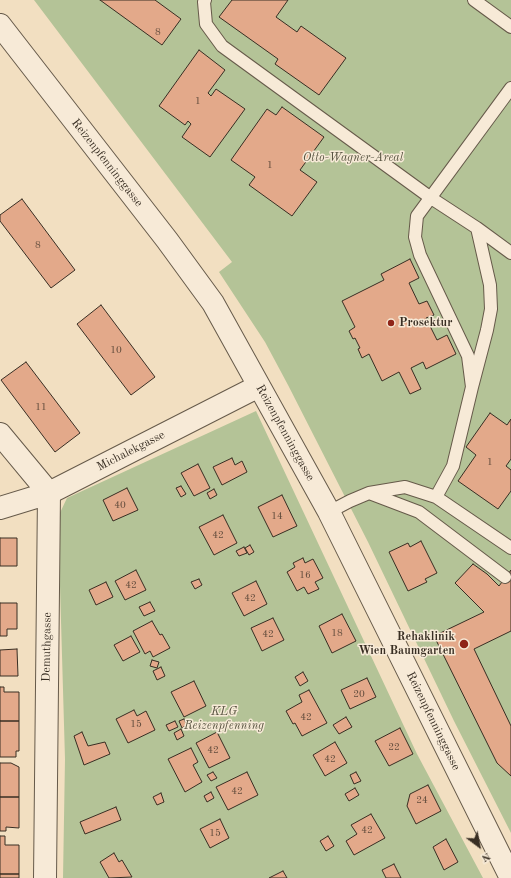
<!DOCTYPE html>
<html>
<head>
<meta charset="utf-8">
<style>
  body { margin:0 }
  #map { position:relative; width:511px; height:878px; overflow:hidden; background:#f2dfc1; font-family:"Old Standard TT",serif }
  canvas { display:block }
  .north { position:absolute; left:459px; top:826px; width:40px; height:40px; -webkit-text-stroke:3px #f7ead7; paint-order:stroke; rotate:148deg; font-size:11px; font-weight:700; line-height:16px; text-align:center; color:#382e23 }
  .north::after { content:''; display:block; margin:auto; width:14px; height:18px; background:#382e23; clip-path:polygon(50% 0,100% 100%,50% 72%,0 100%) }
</style>
</head>
<body>
<div id="map">
<canvas width="511" height="878"></canvas>
<div class="north">N</div>
</div>
<script>
const context = document.querySelector('canvas').getContext('2d');
context.lineJoin = 'round';
function fill(path, color) { context.fillStyle = color; context.fill(path, 'evenodd'); }
const shape = rows => new Path2D(rows.map(r => 'M' + r).join(''));
function stroke(path, color, width, dash) { context.strokeStyle = color; context.lineWidth = width; context.lineCap = dash ? 'butt' : 'round'; context.setLineDash(dash || []); context.stroke(path); }
function label(font, color, halo, rows, align = 'center') {
  context.font = font + ' "Old Standard TT",serif'; context.lineWidth = 3; context.setLineDash([]); context.textBaseline = 'middle'; context.strokeStyle = halo; context.fillStyle = color; for (const [text, x, y, turn = 0] of rows) {
    context.save(); context.translate(x, y); context.rotate((+turn || 0) * Math.PI / 180); context.textAlign = isNaN(turn) ? turn : align; if (halo) context.strokeText(text, 0, 0); context.fillText(text, 0, 0); context.restore();
  }
}
const green = shape([
  [34,0,511,0,511,833,454,721,368,542,288,385,265,342,219,272,232,262],
  [256,411,417,754,483,878,63,878,65,759,58,517,67,498]
]);
const building = shape([
  [100,0,155,0,181,19,162,45,100,0],
  [232,0,288,0,276,17,297,32,301,26,346,58,319,95,275,64,278,59,219,17,232,0],
  [199,50,225,70,208,93,211,96,216,89,245,109,210,157,182,137,191,124,188,121,185,125,159,106,199,50],
  [282,107,324,137,300,170,317,182,292,216,249,185,255,177,231,160,267,109,276,115,282,107],
  [22,199,75,270,51,288,0,221,0,215,22,199],
  [410,259,419,278,409,283,419,304,427,301,434,315,426,318,437,340,447,335,456,354,426,369,423,362,411,368,421,389,410,394,399,372,382,381,369,354,362,358,358,349,360,348,355,338,353,339,349,331,355,327,342,301,384,280,381,274,410,259],
  [101,305,155,377,131,395,77,324,101,305],
  [26,362,80,433,55,452,1,380,26,362],
  [490,413,507,425,511,419,511,459,506,466,511,470,511,491,498,509,458,481,476,455,466,447,490,413],
  [232,458,235,465,242,461,247,472,222,485,213,467,232,458],
  [198,464,210,488,194,496,181,473,198,464],
  [181,486,186,494,181,497,176,488,181,486],
  [127,488,138,510,113,521,103,500,127,488],
  [214,489,217,495,210,499,207,493,214,489],
  [282,495,297,526,273,537,258,507,282,495],
  [223,515,237,543,214,555,199,527,223,515],
  [0,538,17,538,17,566,0,566,0,538],
  [421,541,437,573,425,579,427,582,408,591,389,552,408,543,410,547,421,541],
  [250,545,254,552,249,555,245,548,250,545],
  [244,547,247,553,239,556,236,551,244,547],
  [303,558,305,563,313,559,323,578,315,582,319,589,308,594,304,587,297,591,287,572,295,567,293,563,303,558],
  [473,564,487,574,499,586,511,570,511,631,474,649,511,726,511,776,497,763,434,636,484,612,455,583,473,564],
  [136,570,146,590,125,600,115,581,136,570],
  [199,579,202,585,195,589,191,582,199,579],
  [256,581,267,604,244,616,232,593,256,581],
  [106,582,113,597,96,605,89,590,106,582],
  [150,602,155,611,144,616,139,607,150,602],
  [0,603,17,603,17,629,7,629,7,636,0,636,0,603],
  [342,614,356,641,332,653,319,626,342,614],
  [273,618,284,640,262,651,251,628,273,618],
  [152,621,160,635,162,634,170,648,153,657,150,651,145,654,133,631,152,621],
  [131,636,140,652,123,661,114,645,131,636],
  [17,649,18,676,0,676,0,650,17,649],
  [152,660,159,662,157,668,150,666,152,660],
  [161,667,165,676,157,680,153,671,161,667],
  [303,672,308,681,300,686,295,677,303,672],
  [367,678,376,697,350,709,341,690,367,678],
  [194,681,206,706,184,717,171,692,194,681],
  [0,687,4,687,4,692,19,692,19,721,0,721,0,687],
  [309,690,327,723,302,736,295,723,293,724,286,711,302,702,299,695,309,690],
  [134,710,137,716,146,711,155,730,128,743,116,719,134,710],
  [346,717,352,727,339,734,333,725,346,717],
  [184,719,187,725,182,728,179,721,184,719],
  [0,721,19,721,19,751,16,751,16,757,0,757,0,721],
  [175,721,178,727,169,731,166,725,175,721],
  [400,728,413,754,389,766,375,741,400,728],
  [181,729,184,736,177,740,174,733,181,729],
  [82,732,88,746,105,742,110,754,84,765,74,736,82,732],
  [217,732,230,758,209,768,196,743,217,732],
  [335,742,347,763,325,776,313,755,335,742],
  [191,748,198,762,193,765,202,782,185,792,168,759,191,748],
  [0,763,11,763,19,767,19,797,0,797,0,763],
  [213,772,217,778,211,781,207,775,213,772],
  [247,772,258,795,228,810,216,787,247,772],
  [356,772,361,781,354,784,350,775,356,772],
  [428,785,441,811,416,824,407,806,410,794,428,785],
  [355,788,359,795,349,801,345,794,355,788],
  [211,792,214,798,207,802,204,796,211,792],
  [161,793,164,802,157,805,153,797,161,793],
  [0,797,19,797,19,828,6,827,6,831,0,831,0,797],
  [116,807,121,820,85,834,80,822,116,807],
  [371,814,385,838,354,855,346,841,357,834,351,825,371,814],
  [220,819,229,838,210,848,200,829,220,819],
  [0,836,5,836,5,845,19,845,19,874,0,874,0,836],
  [328,836,334,846,326,851,320,841,328,836],
  [446,839,458,862,444,870,433,847,446,839],
  [114,853,119,862,122,860,132,877,109,878,100,862,114,853],
  [394,864,401,878,386,878,382,870,394,864],
  [283,871,287,878,269,878,283,871],
  [0,874,19,874,19,878,0,878,0,874]
]);
const lane = shape([
  [205,0,204,2,206,24,222,46,431,198,477,228,511,253],
  [474,0,511,27],
  [472,387,468,356,420,255,415,237,417,216,511,88],
  [369,493,419,512,505,577],
  [436,497,453,466,472,387,487,330,491,309,490,285,477,228],
  [329,512,350,501,369,493,405,487,436,497,511,548]
]);
const street = shape([
  [0,25,167,240,213,303,329,512,511,878],
  [0,434,49,493,45,878],
  [0,508,49,493,259,386]
]);
const markers = [
  [391,323,4,"#8f2418"],
  [464,644,5,"#8f2418"]
];
const numberNames = [
  ["8",158,32],
  ["1",198,101],
  ["1",270,165],
  ["8",38,245],
  ["10",116,350],
  ["11",41,407],
  ["1",490,462],
  ["40",120,505],
  ["14",277,516],
  ["42",218,535],
  ["16",305,575],
  ["42",131,585],
  ["42",250,598],
  ["18",337,633],
  ["42",268,634],
  ["20",359,694],
  ["42",306,717],
  ["15",136,724],
  ["22",394,747],
  ["42",213,750],
  ["42",330,759],
  ["42",237,791],
  ["24",422,800],
  ["42",367,830],
  ["15",215,833]
];
const parkNames = [
  ["Otto-Wagner-Areal",353,158],
  ["KLG",224,712],
  ["Reizenpfenning",224,726]
];
const streetNames = [
  ["Reizenpfenninggasse",107,163,52],
  ["Reizenpfenninggasse",285,433,61],
  ["Michalekgasse",131,451,-27],
  ["Demuthgasse",47,647,-89],
  ["Reizenpfenninggasse",433,721,64]
];
const poiNames = [
  ["Prosektur",399,323],
  ["Rehaklinik",455,637,"right"],
  ["Wien Baumgarten",455,651,"right"]
];
fill(green, '#b4c397');
fill(building, '#e3a98a');
stroke(building, '#382e23', 1);
stroke(lane, '#665a4a', 14);
stroke(street, '#665a4a', 24);
stroke(lane, '#f7ead7', 12);
stroke(street, '#f7ead7', 22);
for (const [x, y, r, color] of markers) { const dot = new Path2D(); dot.arc(x, y, r, 0, 2 * Math.PI); context.fillStyle = color; context.fill(dot); stroke(dot, '#f7ead7', 1.5); }
label('10px', '#634d3d', null, numberNames);
label('italic 12px', '#575340', '#f7ead7', parkNames);
label('12px', '#382e23', '#f7ead7', streetNames);
label('bold 12px', '#382e23', '#f7ead7', poiNames, 'left');
</script>
</body>
</html>
